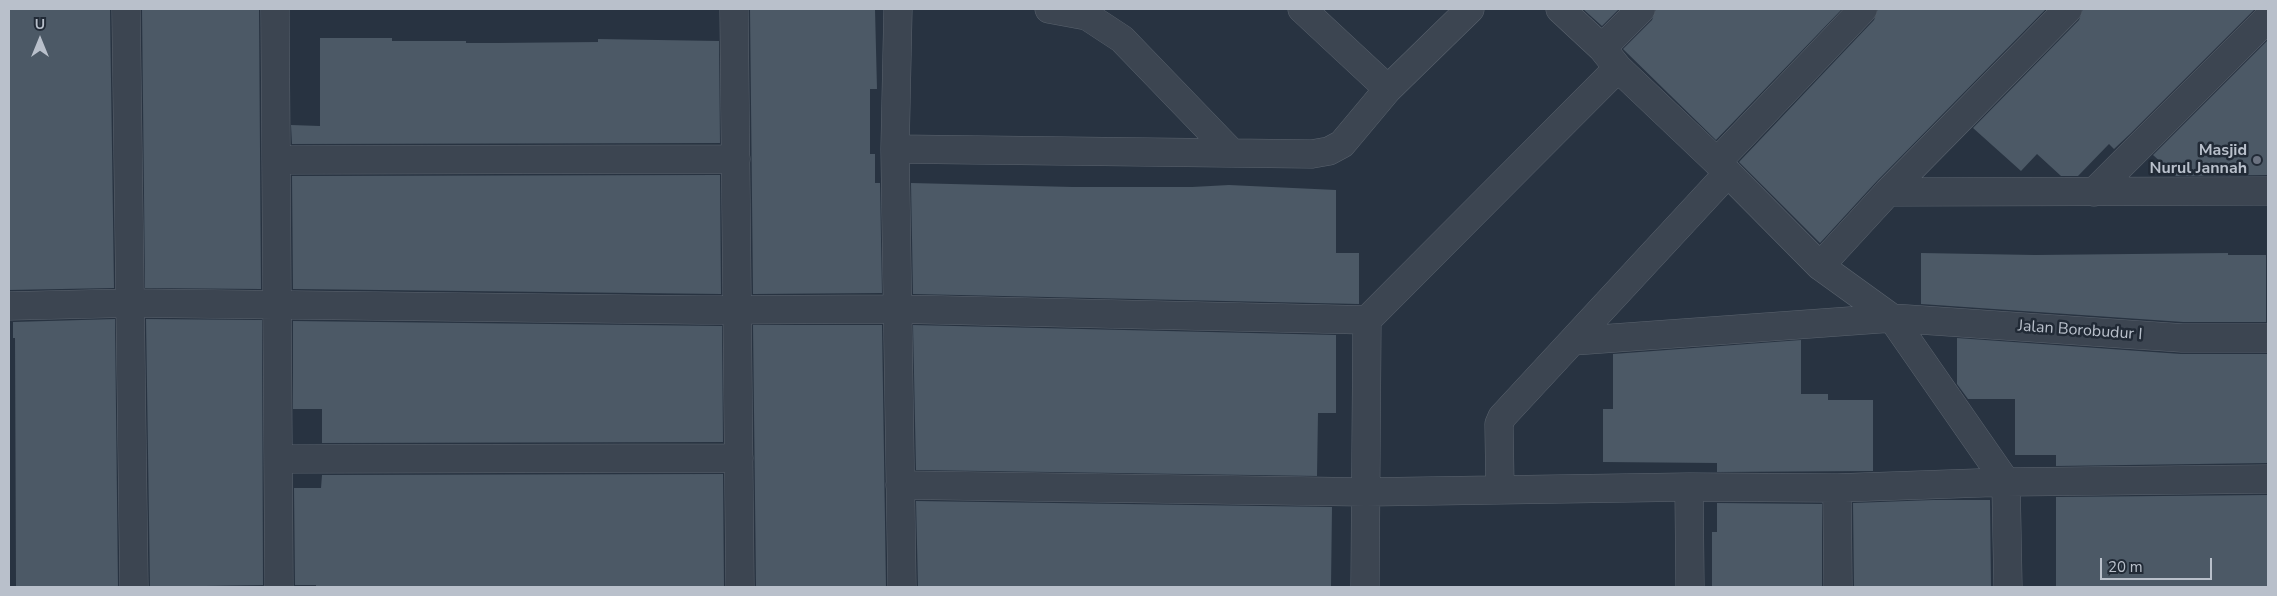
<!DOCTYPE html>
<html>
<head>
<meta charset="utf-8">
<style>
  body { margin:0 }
  #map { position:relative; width:2277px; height:596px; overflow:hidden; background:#283341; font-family:"Nunito Sans",sans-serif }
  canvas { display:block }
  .frame { position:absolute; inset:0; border:10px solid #b9c0cb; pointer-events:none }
  .north { position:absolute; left:15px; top:15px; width:50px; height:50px; -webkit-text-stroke:4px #212a36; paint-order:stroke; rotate:0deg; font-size:14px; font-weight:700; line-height:20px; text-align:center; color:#b9c0cb }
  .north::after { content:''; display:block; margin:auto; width:18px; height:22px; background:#b9c0cb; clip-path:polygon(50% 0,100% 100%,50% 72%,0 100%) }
  .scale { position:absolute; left:2100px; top:558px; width:112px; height:22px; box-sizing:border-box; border:2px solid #b9c0cb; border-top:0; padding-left:6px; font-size:15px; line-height:18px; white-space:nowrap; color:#b9c0cb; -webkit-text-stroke:4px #212a36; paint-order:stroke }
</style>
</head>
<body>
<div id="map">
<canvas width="2277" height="596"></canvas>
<div class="frame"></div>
<div class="north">U</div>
<div class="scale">20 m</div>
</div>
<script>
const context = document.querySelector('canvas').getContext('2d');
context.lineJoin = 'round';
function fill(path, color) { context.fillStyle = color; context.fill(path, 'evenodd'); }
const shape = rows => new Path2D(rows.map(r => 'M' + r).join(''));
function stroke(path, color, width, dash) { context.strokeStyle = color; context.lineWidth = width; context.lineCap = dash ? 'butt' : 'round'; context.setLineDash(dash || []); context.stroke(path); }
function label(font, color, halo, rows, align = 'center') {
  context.font = font + ' "Nunito Sans",sans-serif'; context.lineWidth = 5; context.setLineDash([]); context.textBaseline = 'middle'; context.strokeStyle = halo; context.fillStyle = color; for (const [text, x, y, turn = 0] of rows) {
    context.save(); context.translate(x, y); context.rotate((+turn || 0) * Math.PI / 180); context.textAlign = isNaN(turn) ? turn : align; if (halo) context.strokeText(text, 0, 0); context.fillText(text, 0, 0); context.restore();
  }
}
const building = shape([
  [9,9,110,9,114,288,9,290],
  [142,9,259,9,261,289,145,288],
  [750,9,875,9,877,89,870,89,870,154,875,154,875,183,880,183,882,293,753,294],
  [1583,9,1619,9,1602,26],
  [1656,9,1842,9,1716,140,1623,49,1652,20],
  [1878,9,2046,9,1877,181,1820,243,1739,162,1874,20],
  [2083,9,2255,9,2130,134,2114,149,2109,144,2078,176,2061,176,2037,154,2021,171,1973,128,2079,20],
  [320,38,392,38,392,41,466,41,466,43,497,43,598,42,598,39,719,41,720,143,292,144,291,125,320,126],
  [2268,40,2268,175,2176,176,2153,155],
  [720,175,721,294,293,289,292,176],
  [911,183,1073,187,1192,187,1229,185,1336,190,1336,253,1359,253,1359,304,913,294],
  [1921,253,2035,255,2228,253,2228,255,2266,255,2266,322,2183,322,1921,304],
  [115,319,118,587,16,587,15,338,13,338,13,322],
  [146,319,262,320,263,585,150,587],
  [293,321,722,326,723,442,322,443,322,409,293,409],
  [753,325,882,325,886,587,756,587],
  [913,325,1336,335,1336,413,1318,413,1317,476,916,470],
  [1957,338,2181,354,2268,354,2268,463,2056,466,2056,455,2015,455,2015,399,1968,399,1957,384],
  [1801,340,1801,394,1828,394,1828,400,1873,400,1873,471,1717,472,1717,463,1603,462,1603,409,1613,409,1613,354],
  [723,474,724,587,316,587,316,585,295,585,294,488,321,488,322,475],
  [2268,495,2268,587,2056,587,2056,497],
  [1933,500,1990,500,1991,587,1854,587,1853,503],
  [916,501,1332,507,1331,587,918,587],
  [1717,503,1822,504,1822,587,1712,587,1712,532,1717,532]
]);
const minor = shape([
  [126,9,134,587],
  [275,9,279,587],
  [734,9,740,587],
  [898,9,895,149,902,587],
  [1049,9,1087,16,1122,39,1232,153],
  [1302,9,1388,89],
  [1560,9,1602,48,1618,68,1717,162,1820,266,1892,318,2006,482,2268,479],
  [1602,48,1641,9],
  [895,149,1312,154,1329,151,1342,144,1388,89,1470,9],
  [276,160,736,159],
  [1717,162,1863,9],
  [1888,192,2268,191],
  [2094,192,2268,18],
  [1820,266,1888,192,2068,9],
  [9,306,131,303,701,310,898,309,1367,320,1618,68],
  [1573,341,1892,318,2182,338,2268,338],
  [279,459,739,458],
  [900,485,1366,492,1689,487,1837,488,2006,482,2008,587],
  [1689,487,1690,587],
  [1837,488,1838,587],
  [1500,489,1499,424,1502,417,1728,173],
  [1365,587,1367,320]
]);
const markers = [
  [2257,160,5,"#6b7280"]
];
const poiNames = [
  ["Masjid",2247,151],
  ["Nurul Jannah",2247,169]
];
const streetNames = [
  ["Jalan Borobudur I",2080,331,4]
];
fill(building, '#4c5966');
stroke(minor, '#5a636e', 29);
stroke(minor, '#3c4551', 28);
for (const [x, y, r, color] of markers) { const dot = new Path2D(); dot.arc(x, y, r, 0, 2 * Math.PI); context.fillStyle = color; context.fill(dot); stroke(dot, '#212a36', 2); }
label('bold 16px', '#b9c0cb', '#212a36', poiNames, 'right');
label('16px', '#b9c0cb', '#212a36', streetNames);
</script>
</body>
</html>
